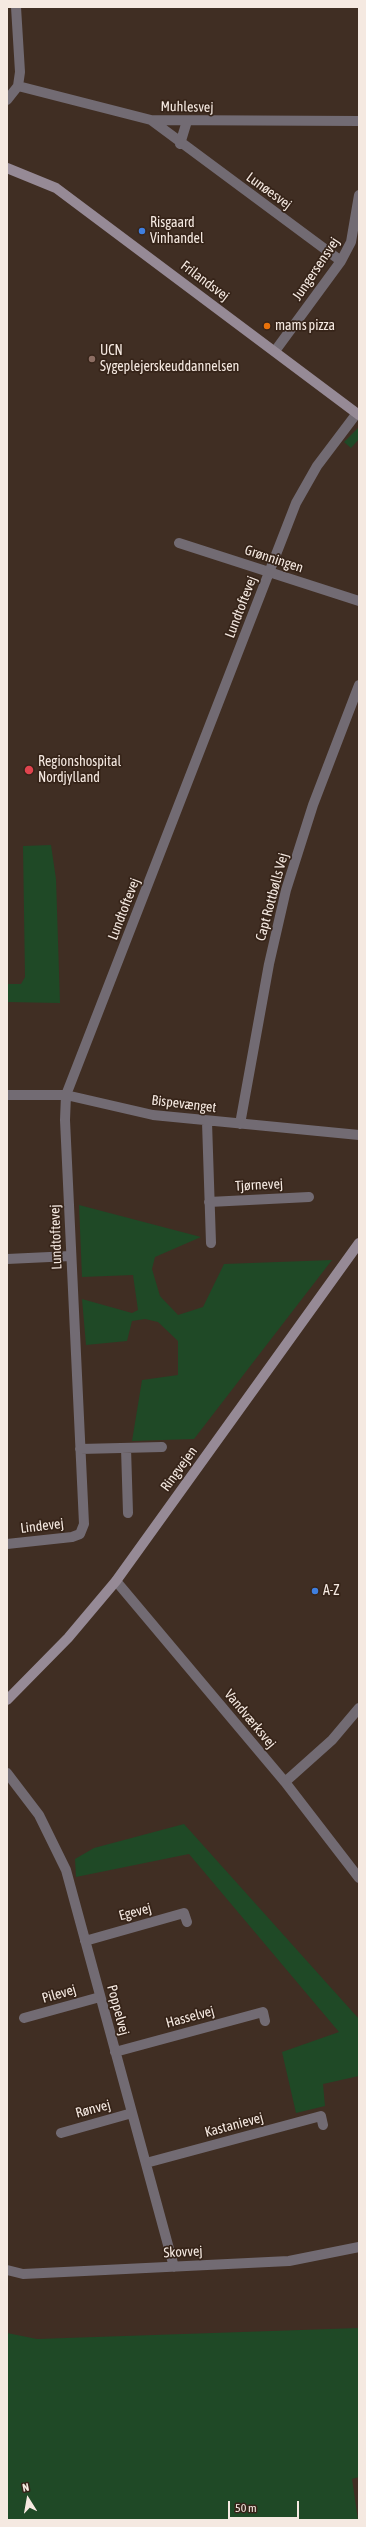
<!DOCTYPE html>
<html>
<head>
<meta charset="utf-8">
<style>
  body { margin:0 }
  #map { position:relative; width:366px; height:2527px; overflow:hidden; background:#402e23; font-family:"Asap Condensed",sans-serif }
  canvas { display:block }
  .frame { position:absolute; inset:0; border:8px solid #f5e9e1; pointer-events:none }
  .north { position:absolute; left:8px; top:2479px; width:40px; height:40px; -webkit-text-stroke:3px #362419; paint-order:stroke; rotate:349deg; font-size:11px; font-weight:700; line-height:16px; text-align:center; color:#f5e9e1 }
  .north::after { content:''; display:block; margin:auto; width:14px; height:18px; background:#f5e9e1; clip-path:polygon(50% 0,100% 100%,50% 72%,0 100%) }
  .scale { position:absolute; left:228px; top:2501px; width:71px; height:18px; box-sizing:border-box; border:2px solid #f5e9e1; border-top:0; padding-left:5px; font-size:12px; line-height:14px; white-space:nowrap; color:#f5e9e1; -webkit-text-stroke:3px #362419; paint-order:stroke }
</style>
</head>
<body>
<div id="map">
<canvas width="366" height="2527"></canvas>
<div class="frame"></div>
<div class="north">N</div>
<div class="scale">50 m</div>
</div>
<script>
const context = document.querySelector('canvas').getContext('2d');
context.lineJoin = 'round';
function fill(path, color) { context.fillStyle = color; context.fill(path, 'evenodd'); }
const shape = rows => new Path2D(rows.map(r => 'M' + r).join(''));
function stroke(path, color, width, dash) { context.strokeStyle = color; context.lineWidth = width; context.lineCap = dash ? 'butt' : 'round'; context.setLineDash(dash || []); context.stroke(path); }
function label(font, color, halo, rows, align = 'center') {
  context.font = font + ' "Asap Condensed",sans-serif'; context.lineWidth = 3.5; context.setLineDash([]); context.textBaseline = 'middle'; context.strokeStyle = halo; context.fillStyle = color; for (const [text, x, y, turn = 0] of rows) {
    context.save(); context.translate(x, y); context.rotate((+turn || 0) * Math.PI / 180); context.textAlign = isNaN(turn) ? turn : align; if (halo) context.strokeText(text, 0, 0); context.fillText(text, 0, 0); context.restore();
  }
}
const green = shape([
  [359,427,359,439,351,448,344,442],
  [51,845,56,879,60,1003,7,1002,7,984,21,984,25,977,23,846],
  [79,1205,201,1237,155,1257,152,1269,160,1296,178,1315,203,1307,224,1264,332,1260,194,1439,132,1441,142,1380,178,1375,178,1341,158,1322,145,1319,132,1321,127,1341,86,1345,82,1299,132,1313,138,1310,133,1275,82,1277],
  [184,1824,359,2019,359,2076,323,2084,325,2106,296,2113,282,2052,339,2032,189,1854,76,1877,75,1859,94,1848],
  [359,2328,359,2477,352,2479,358,2520,7,2520,7,2333,37,2339]
]);
const street = shape([
  [18,86,151,120,359,121],
  [7,100,18,86,20,72,16,7],
  [151,120,341,261],
  [180,144,187,121],
  [275,351,341,261,351,242,359,195],
  [179,543,359,601],
  [7,1095,66,1095,153,1115,359,1135],
  [207,1122,211,1243],
  [240,1124,269,964,286,890,313,805,359,685],
  [209,1202,309,1197],
  [7,1259,71,1256],
  [126,1448,128,1513],
  [80,1449,162,1447],
  [7,1544,72,1537,80,1534,84,1524,65,1120,66,1095,296,503,317,466,357,413],
  [116,1581,285,1782,359,1878],
  [7,1773,39,1815,66,1870,174,2267],
  [285,1782,332,1740,359,1708],
  [85,1941,184,1913,187,1922],
  [24,2018,100,1997],
  [115,2052,263,2012,265,2021],
  [61,2133,132,2113],
  [146,2163,321,2116,323,2125],
  [7,2270,23,2274,289,2261,359,2247]
]);
const secondary = shape([
  [7,168,56,188,359,415],
  [7,1700,68,1638,116,1581,359,1243]
]);
const markers = [
  [142,231,4,"#3f7fe0"],
  [267,326,4,"#e8710a"],
  [92,359,4,"#8d6e63"],
  [29,770,5,"#e0444e"],
  [315,1591,4,"#3f7fe0"]
];
const streetNames = [
  ["Muhlesvej",187,107,1],
  ["Lunøesvej",269,191,36],
  ["Jungersensvej",316,269,-56],
  ["Frilandsvej",205,281,37],
  ["Grønningen",274,559,18],
  ["Lundtoftevej",241,607,-69],
  ["Capt Rottbølls Vej",272,897,-75],
  ["Lundtoftevej",124,909,-69],
  ["Bispevænget",184,1104,7],
  ["Tjørnevej",259,1185,-3],
  ["Lundtoftevej",56,1237,-92],
  ["Ringvejen",179,1469,-54],
  ["Lindevej",42,1526,-7],
  ["Vandværksvej",250,1719,50],
  ["Egevej",135,1912,-15],
  ["Pilevej",59,1994,-16],
  ["Poppelvej",118,2010,75],
  ["Hasselvej",190,2017,-15],
  ["Rønvej",93,2109,-15],
  ["Kastanievej",234,2125,-15],
  ["Skovvej",183,2252,-3]
];
const poiNames = [
  ["Risgaard",150,223],
  ["Vinhandel",150,239],
  ["mams pizza",275,326],
  ["UCN",100,351],
  ["Sygeplejerskeuddannelsen",100,367],
  ["Regionshospital",38,762],
  ["Nordjylland",38,778],
  ["A-Z",323,1591]
];
fill(green, '#1f4926');
stroke(street, '#726b73', 10);
stroke(secondary, '#968a96', 10);
for (const [x, y, r, color] of markers) { const dot = new Path2D(); dot.arc(x, y, r, 0, 2 * Math.PI); context.fillStyle = color; context.fill(dot); stroke(dot, '#362419', 1.5); }
label('14px', '#f5e9e1', '#362419', streetNames);
label('14px', '#f5e9e1', '#362419', poiNames, 'left');
</script>
</body>
</html>
